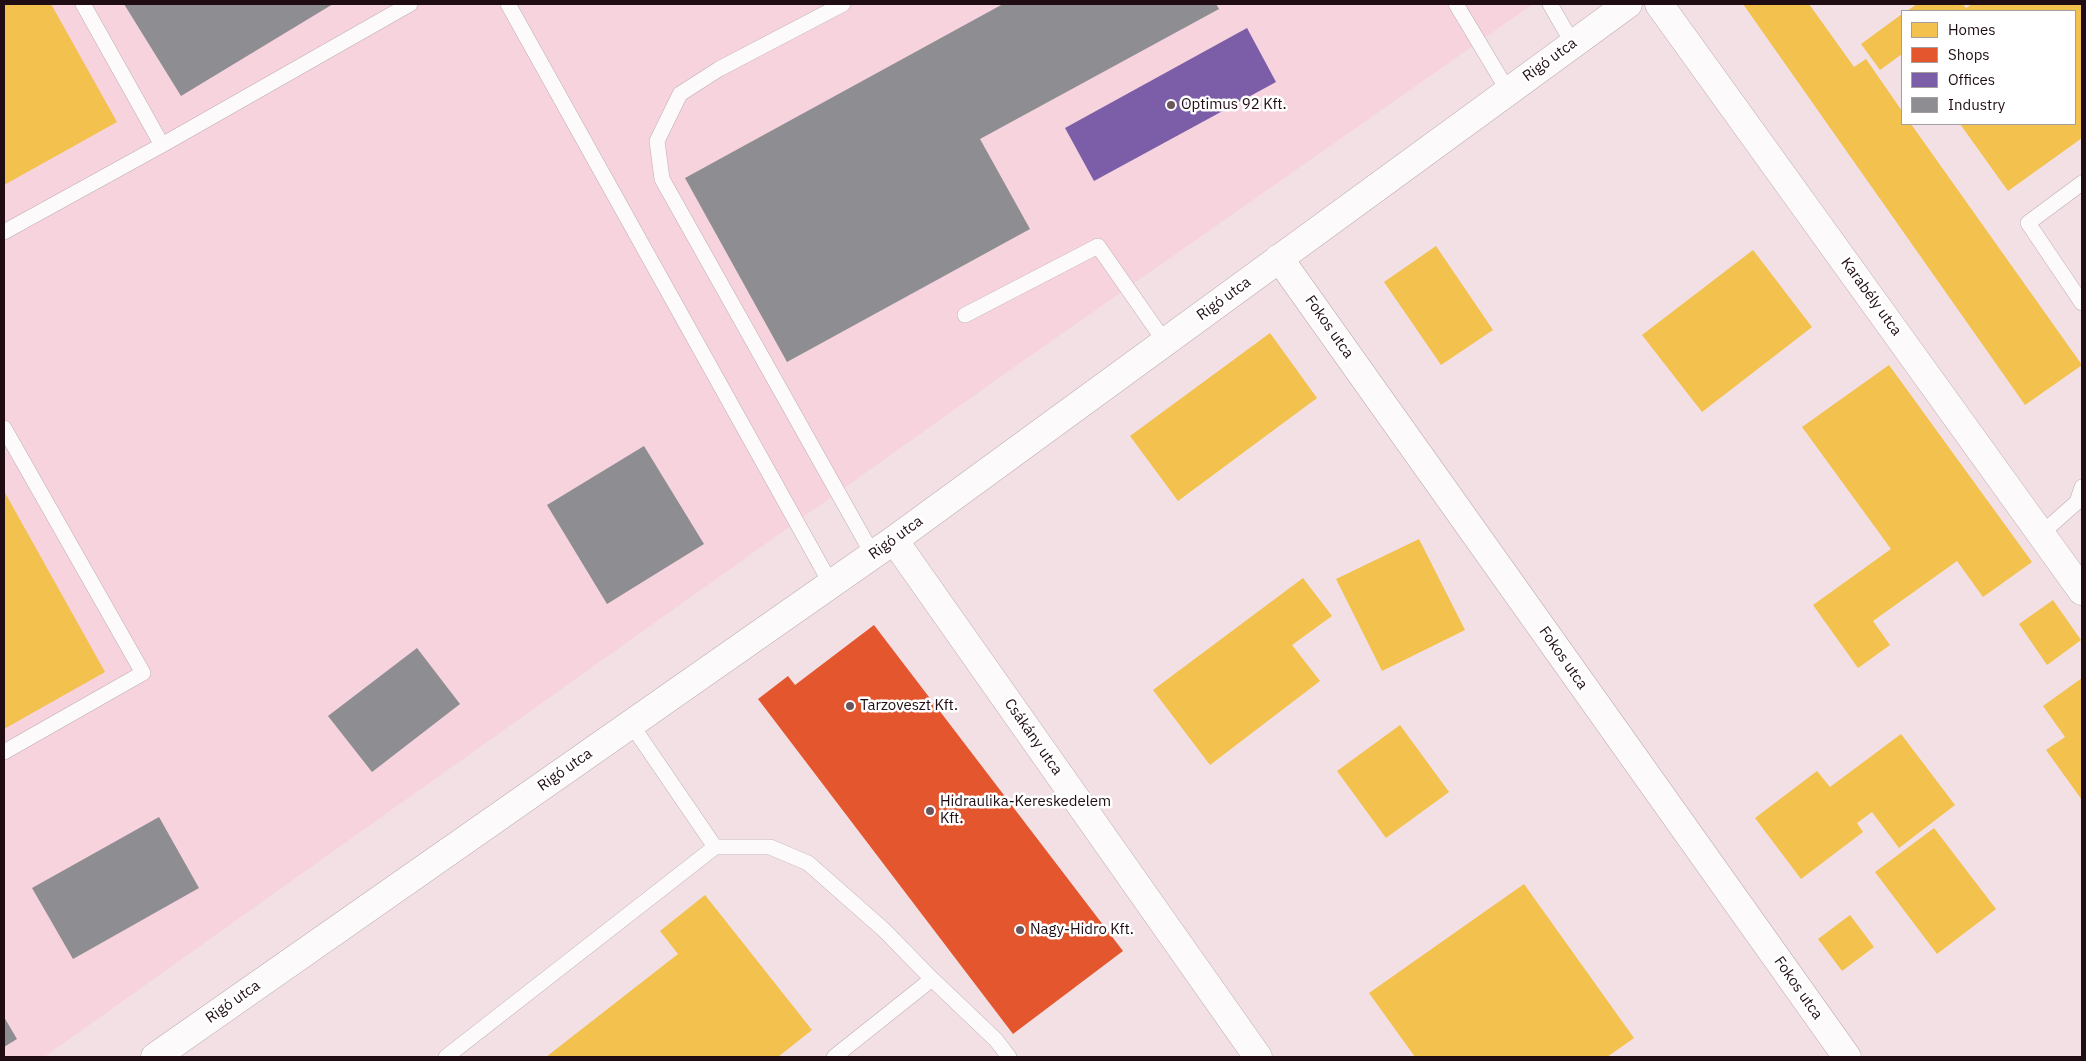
<!DOCTYPE html>
<html>
<head>
<meta charset="utf-8">
<style>
  body { margin:0 }
  #map { position:relative; width:2086px; height:1061px; overflow:hidden; background:#f2e0e4; font-family:"IBM Plex Sans",sans-serif }
  canvas { display:block }
  .frame { position:absolute; inset:0; border:5px solid #1f0d13; pointer-events:none }
  .legend { position:absolute; left:1901px; top:10px; width:175px; height:115px; box-sizing:border-box; background:#fff; border:1px solid #a59ea1; margin:0; padding:6px 9px; list-style:none; font-size:15px; color:#1f0d13 }
  .legend li { display:flex; align-items:center; gap:10px; height:25px }
  .legend b { width:25px; border:1px solid #a59ea1 }
</style>
</head>
<body>
<div id="map">
<canvas width="2086" height="1061"></canvas>
<div class="frame"></div>
<ul class="legend">
<li><b style="height:14px;background:#f2c14e"></b>Homes</li>
<li><b style="height:14px;background:#e4572e"></b>Shops</li>
<li><b style="height:14px;background:#7b5ea7"></b>Offices</li>
<li><b style="height:14px;background:#8d8d92"></b>Industry</li>
</ul>
</div>
<script>
const context = document.querySelector('canvas').getContext('2d');
context.lineJoin = 'round';
function fill(path, color) { context.fillStyle = color; context.fill(path, 'evenodd'); }
const shape = rows => new Path2D(rows.map(r => 'M' + r).join(''));
function stroke(path, color, width, dash) { context.strokeStyle = color; context.lineWidth = width; context.lineCap = dash ? 'butt' : 'round'; context.setLineDash(dash || []); context.stroke(path); }
function label(font, color, halo, rows, align = 'center') {
  context.font = font + ' "IBM Plex Sans",sans-serif'; context.lineWidth = 5; context.setLineDash([]); context.textBaseline = 'middle'; context.strokeStyle = halo; context.fillStyle = color; for (const [text, x, y, turn = 0] of rows) {
    context.save(); context.translate(x, y); context.rotate((+turn || 0) * Math.PI / 180); context.textAlign = isNaN(turn) ? turn : align; if (halo) context.strokeText(text, 0, 0); context.fillText(text, 0, 0); context.restore();
  }
}
const built = shape([
  [4,4,1533,4,1003,375,44,1057,4,1057]
]);
const homes = shape([
  [4,4,51,4,117,122,4,185],
  [1743,4,1809,4,1854,67,1866,59,1902,111,1902,124,1911,124,2082,365,2025,405],
  [1917,4,1963,4,1966,8,1972,4,2082,4,2082,138,2008,191,1960,124,2075,124,2075,11,1907,11],
  [1902,14,1902,54,1880,70,1861,44],
  [1436,246,1493,330,1441,365,1384,282],
  [1753,250,1812,327,1702,412,1642,335],
  [1270,333,1317,398,1178,501,1130,436],
  [1889,365,2032,562,1983,597,1957,561,1873,621,1890,645,1858,668,1813,605,1891,549,1802,427],
  [4,491,105,672,4,729],
  [1419,539,1465,630,1382,671,1336,579],
  [1303,578,1332,616,1292,645,1320,681,1210,765,1153,690],
  [2053,600,2081,640,2047,665,2019,624],
  [2082,678,2082,800,2046,750,2065,737,2043,706],
  [1400,725,1449,792,1386,838,1337,771],
  [1901,734,1955,805,1899,848,1872,812,1857,823,1863,832,1801,879,1755,818,1817,771,1830,787],
  [1934,828,1996,909,1937,954,1875,872],
  [1524,884,1634,1038,1607,1057,1415,1057,1369,993],
  [705,895,812,1030,778,1057,546,1057,678,954,660,931],
  [1850,915,1874,947,1842,971,1818,939]
]);
const shops = shape([
  [874,625,1123,951,1013,1034,758,699,788,676,795,685]
]);
const offices = shape([
  [1247,28,1276,82,1094,181,1065,128]
]);
const industry = shape([
  [124,4,333,4,181,96],
  [1003,4,1216,4,1219,9,980,139,1030,229,787,362,685,178],
  [644,446,704,544,607,604,547,505],
  [417,648,460,704,372,772,328,716],
  [159,817,199,888,73,959,32,888],
  [4,1017,17,1039,4,1047]
]);
const service = shape([
  [83,4,162,145,410,4],
  [508,4,831,584],
  [843,4,719,69,680,94,657,141,662,179,873,555],
  [1456,4,1508,91],
  [1550,4,1573,44],
  [2082,183,2028,223,2082,303],
  [4,232,162,145],
  [965,315,1098,246,1165,342],
  [4,428,143,673,4,752],
  [2041,534,2077,502,2082,487],
  [631,724,715,847],
  [932,979,996,1040,1009,1057],
  [446,1057,715,847,770,847,808,863,884,930,932,979,834,1057]
]);
const minor = shape([
  [1659,4,2082,591],
  [1279,258,1847,1057],
  [894,540,1258,1057],
  [155,1057,894,540,1628,4]
]);
const markers = [
  [1171,105,5,"#69575c"],
  [850,706,5,"#69575c"],
  [930,811,5,"#69575c"],
  [1020,930,5,"#69575c"]
];
const streetNames = [
  ["Rigó utca",1550,60,-36],
  ["Karabély utca",1871,297,54],
  ["Rigó utca",1224,299,-36],
  ["Fokos utca",1329,327,55],
  ["Rigó utca",896,538,-36],
  ["Fokos utca",1563,658,55],
  ["Csákány utca",1033,737,55],
  ["Rigó utca",565,770,-35],
  ["Fokos utca",1798,988,55],
  ["Rigó utca",233,1002,-35]
];
const poiNames = [
  ["Optimus 92 Kft.",1181,105],
  ["Tarzoveszt Kft.",860,706],
  ["Hidraulika-Kereskedelem",940,802],
  ["Kft.",940,819],
  ["Nagy-Hidro Kft.",1030,930]
];
fill(built, '#f7d3dd');
fill(homes, '#f2c14e');
fill(shops, '#e4572e');
fill(offices, '#7b5ea7');
fill(industry, '#8d8d92');
stroke(service, '#beacb1', 16);
stroke(minor, '#beacb1', 29);
stroke(service, '#fdfafb', 15);
stroke(minor, '#fdfafb', 28);
for (const [x, y, r, color] of markers) { const dot = new Path2D(); dot.arc(x, y, r, 0, 2 * Math.PI); context.fillStyle = color; context.fill(dot); stroke(dot, '#fff', 2); }
label('15px', '#1f0d13', '#fff', streetNames);
label('15px', '#1f0d13', '#fff', poiNames, 'left');
</script>
</body>
</html>
